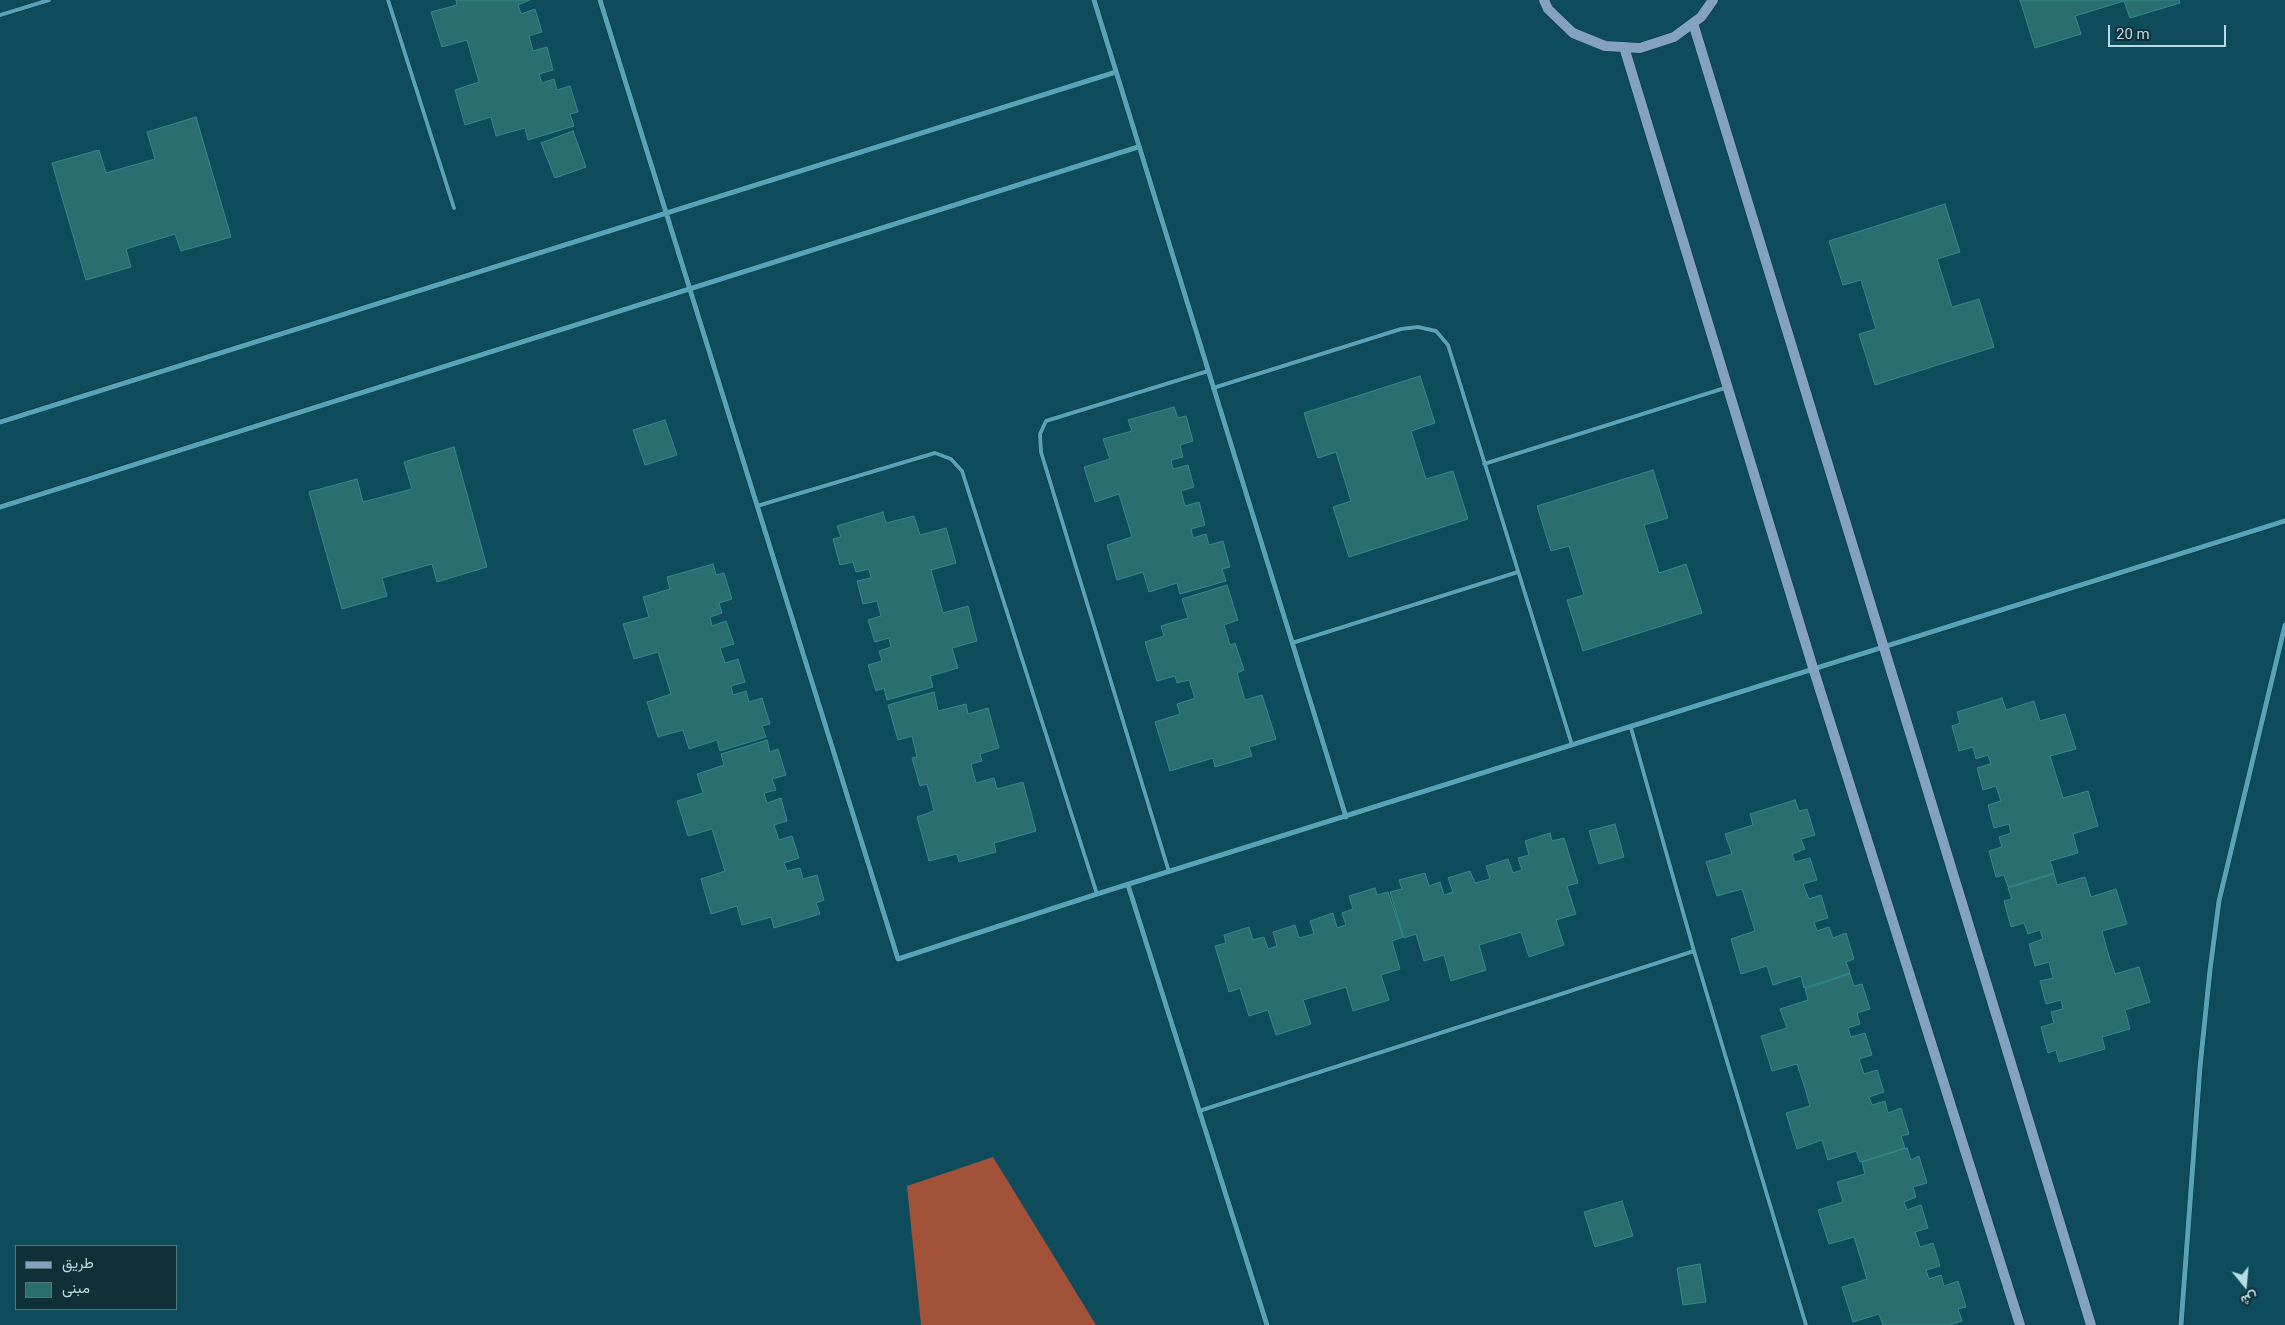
<!DOCTYPE html>
<html>
<head>
<meta charset="utf-8">
<style>
  body { margin:0 }
  #map { position:relative; width:2285px; height:1325px; overflow:hidden; background:#0e4c5b; font-family:Roboto,Vazirmatn,sans-serif }
  canvas { display:block }
  .legend { position:absolute; left:15px; top:1245px; width:162px; height:65px; box-sizing:border-box; background:#103038; border:1px solid #53757e; margin:0; padding:6px 9px; list-style:none; font-size:15px; color:#b8dce6 }
  .legend li { display:flex; align-items:center; gap:10px; height:25px }
  .legend b { width:25px; border:1px solid #53757e }
  .north { position:absolute; left:2220px; top:1260px; width:50px; height:50px; -webkit-text-stroke:4px #103038; paint-order:stroke; rotate:163deg; font-size:14px; font-weight:700; line-height:20px; text-align:center; color:#b8dce6 }
  .north::after { content:''; display:block; margin:auto; width:18px; height:22px; background:#b8dce6; clip-path:polygon(50% 0,100% 100%,50% 72%,0 100%) }
  .scale { position:absolute; left:2108px; top:25px; width:118px; height:22px; box-sizing:border-box; border:2px solid #b8dce6; border-top:0; padding-left:6px; font-size:15px; line-height:18px; white-space:nowrap; color:#b8dce6; -webkit-text-stroke:4px #103038; paint-order:stroke }
</style>
</head>
<body>
<div id="map">
<canvas width="2285" height="1325"></canvas>
<ul class="legend">
<li><b style="height:6px;background:#84a2c0"></b>طريق</li>
<li><b style="height:14px;background:#2a6e70"></b>مبنى</li>
</ul>
<div class="north">ش</div>
<div class="scale">20 m</div>
</div>
<script>
const context = document.querySelector('canvas').getContext('2d');
context.lineJoin = 'round';
function fill(path, color) { context.fillStyle = color; context.fill(path, 'evenodd'); }
const shape = rows => new Path2D(rows.map(r => 'M' + r).join(''));
function stroke(path, color, width, dash) { context.strokeStyle = color; context.lineWidth = width; context.lineCap = dash ? 'butt' : 'round'; context.setLineDash(dash || []); context.stroke(path); }
const forest = shape([
  [993,1157,1096,1325,921,1325,907,1186]
]);
const building = shape([
  [456,0,530,0,518,5,521,14,535,9,542,32,529,36,533,51,547,47,553,70,539,74,542,83,554,79,557,90,570,86,578,112,570,114,574,126,528,140,525,128,496,136,491,117,465,125,455,90,479,82,467,40,442,47,431,12,457,5,456,0],
  [2020,0,2179,0,2180,3,2130,18,2124,1,2075,16,2081,34,2035,48,2020,0],
  [196,117,231,237,181,251,175,234,126,249,131,267,86,280,52,163,99,150,106,173,155,159,147,132,196,117],
  [573,131,586,167,555,178,541,143,573,131],
  [1945,204,1960,252,1937,259,1952,307,1979,299,1994,347,1875,385,1859,334,1876,329,1861,280,1843,285,1829,241,1945,204],
  [1420,376,1435,423,1411,431,1426,479,1453,471,1468,519,1349,557,1333,507,1351,501,1336,452,1318,458,1304,413,1420,376],
  [1174,407,1178,418,1186,416,1193,441,1180,445,1183,457,1171,460,1173,469,1188,465,1194,487,1181,491,1185,506,1199,502,1205,525,1191,529,1193,538,1206,534,1209,545,1223,541,1230,567,1222,569,1226,581,1180,594,1177,583,1149,592,1143,572,1117,580,1107,545,1132,537,1119,494,1095,502,1084,467,1110,459,1103,439,1132,431,1128,420,1174,407],
  [665,420,677,455,645,465,633,430,665,420],
  [454,447,487,567,437,582,432,564,382,578,387,596,342,609,309,492,357,479,363,502,412,489,404,462,454,447],
  [1653,470,1668,518,1644,525,1659,573,1686,564,1702,613,1583,651,1567,600,1584,595,1569,546,1551,551,1537,506,1653,470],
  [883,512,886,523,914,516,920,535,946,528,956,563,931,570,943,613,968,606,977,641,952,648,958,668,930,676,933,687,887,700,884,688,876,691,868,665,882,661,879,651,891,647,889,638,875,642,868,620,881,616,879,608,877,601,863,604,857,581,871,578,869,569,856,572,853,562,840,565,833,539,841,537,837,526,883,512],
  [713,564,716,575,724,573,732,599,719,603,722,613,710,617,712,626,726,621,734,644,720,648,725,663,738,659,745,682,731,686,733,695,746,691,749,702,762,698,770,724,762,726,766,737,720,751,717,740,689,749,683,730,658,737,647,702,671,694,658,652,634,659,623,624,649,617,643,597,670,589,667,577,713,564],
  [1227,585,1238,620,1224,625,1230,645,1235,643,1244,670,1237,673,1245,700,1262,695,1276,739,1249,747,1252,756,1215,767,1213,758,1170,771,1155,722,1180,714,1177,704,1195,698,1189,680,1177,683,1175,676,1157,681,1145,642,1164,636,1161,626,1188,618,1182,599,1227,585],
  [934,692,938,711,966,704,968,714,988,708,999,748,980,754,982,761,971,764,976,783,994,778,997,789,1023,782,1036,831,994,843,996,852,959,862,957,854,929,861,917,817,934,811,927,784,920,786,912,758,917,757,912,736,898,740,888,705,934,692],
  [2002,698,2006,710,2034,701,2040,721,2065,714,2076,749,2050,756,2063,798,2088,791,2098,826,2073,834,2078,853,2050,861,2054,873,2008,887,2004,875,1996,877,1989,851,2002,847,1999,837,2011,833,2009,824,1994,828,1988,805,2001,801,1996,786,1983,790,1977,768,1991,764,1988,755,1976,759,1973,747,1959,751,1952,726,1960,723,1957,712,2002,698],
  [767,740,770,752,778,749,786,775,772,779,776,790,764,793,767,803,781,798,787,821,774,825,779,840,792,836,799,858,784,863,787,871,800,868,803,879,817,875,824,900,816,903,820,914,774,928,771,917,742,925,737,906,711,914,701,879,725,871,712,829,688,836,677,801,703,793,697,774,724,765,721,754,767,740],
  [1795,800,1799,811,1807,809,1815,835,1801,839,1805,849,1792,854,1795,862,1810,858,1817,880,1803,884,1806,892,1809,899,1821,895,1828,918,1814,922,1817,931,1829,927,1833,938,1846,933,1854,959,1846,962,1850,973,1804,988,1801,976,1773,985,1767,966,1741,974,1731,939,1755,931,1742,889,1717,896,1706,862,1732,854,1725,834,1753,825,1750,814,1795,800],
  [1615,824,1624,857,1599,864,1589,831,1615,824],
  [1550,833,1552,841,1564,838,1578,883,1567,886,1576,914,1556,920,1564,945,1529,957,1521,932,1479,945,1486,970,1451,981,1444,955,1424,961,1416,934,1404,938,1390,892,1402,889,1399,880,1425,873,1429,886,1440,882,1444,895,1453,892,1448,878,1470,871,1475,883,1490,879,1486,866,1508,859,1513,873,1522,870,1518,858,1529,855,1525,841,1550,833],
  [2054,874,2057,885,2085,877,2091,897,2116,889,2127,924,2102,931,2108,953,2115,974,2139,967,2150,1002,2125,1010,2130,1029,2102,1037,2105,1049,2059,1062,2056,1050,2048,1053,2041,1027,2054,1023,2051,1012,2063,1009,2061,1000,2046,1004,2040,981,2053,978,2049,962,2035,966,2029,944,2043,939,2040,930,2028,934,2024,923,2011,927,2004,901,2012,899,2008,888,2054,874],
  [1375,888,1377,895,1388,892,1403,937,1392,941,1400,969,1381,975,1389,1000,1353,1011,1346,987,1303,1000,1311,1024,1276,1035,1268,1010,1249,1016,1240,988,1229,992,1215,946,1226,943,1224,935,1249,927,1253,940,1264,937,1268,949,1277,946,1273,932,1295,925,1299,938,1314,934,1310,921,1333,913,1337,928,1346,925,1342,913,1353,909,1349,896,1375,888],
  [1850,974,1854,986,1862,984,1870,1009,1857,1013,1860,1024,1848,1028,1851,1037,1865,1033,1872,1055,1859,1059,1864,1074,1877,1070,1884,1092,1869,1097,1872,1105,1885,1101,1888,1113,1901,1108,1909,1134,1901,1136,1905,1148,1860,1162,1856,1151,1828,1160,1822,1140,1797,1149,1786,1113,1810,1106,1804,1085,1797,1064,1772,1071,1761,1036,1787,1028,1780,1009,1808,1000,1805,989,1850,974],
  [1907,1148,1911,1160,1919,1156,1927,1183,1913,1187,1916,1197,1904,1202,1907,1210,1921,1205,1928,1228,1915,1232,1920,1247,1933,1243,1940,1266,1926,1270,1929,1279,1941,1275,1944,1286,1958,1281,1966,1307,1958,1309,1962,1321,1950,1325,1883,1325,1879,1314,1853,1322,1842,1287,1867,1279,1854,1237,1829,1244,1818,1210,1843,1202,1837,1182,1865,1174,1862,1162,1907,1148],
  [1622,1201,1633,1236,1595,1247,1584,1212,1622,1201],
  [1700,1264,1706,1302,1683,1305,1677,1268,1700,1264]
]);
const lane = shape([
  [388,0,454,208],
  [0,15,49,0],
  [1213,388,1401,329,1418,327,1436,331,1448,345,1572,745],
  [1484,464,1728,387],
  [757,506,935,453,951,459,962,471,1097,894],
  [1292,643,1518,572],
  [1631,728,1694,951,1806,1325],
  [1169,872,1041,452,1040,434,1046,421,1208,371],
  [1199,1111,1694,951]
]);
const street = shape([
  [600,0,898,959,1097,894,2285,521],
  [1094,0,1346,817],
  [0,422,1116,72],
  [0,507,1138,147],
  [1128,885,1267,1325],
  [2181,1325,2200,1067,2210,970,2219,901,2285,625]
]);
const secondary = shape([
  [1544,0,1548,9,1573,33,1605,46,1640,48,1674,37,1701,17,1713,0],
  [1693,23,2091,1325],
  [1624,47,1814,671,2020,1325]
]);
fill(forest, '#a25239');
fill(building, '#2a6e70');
stroke(building, '#368a8c', 1);
stroke(lane, '#05303a', 5);
stroke(street, '#05303a', 6);
stroke(secondary, '#05303a', 11);
stroke(lane, '#58a3b7', 4);
stroke(street, '#58a3b7', 5);
stroke(secondary, '#84a2c0', 10);
</script>
</body>
</html>
